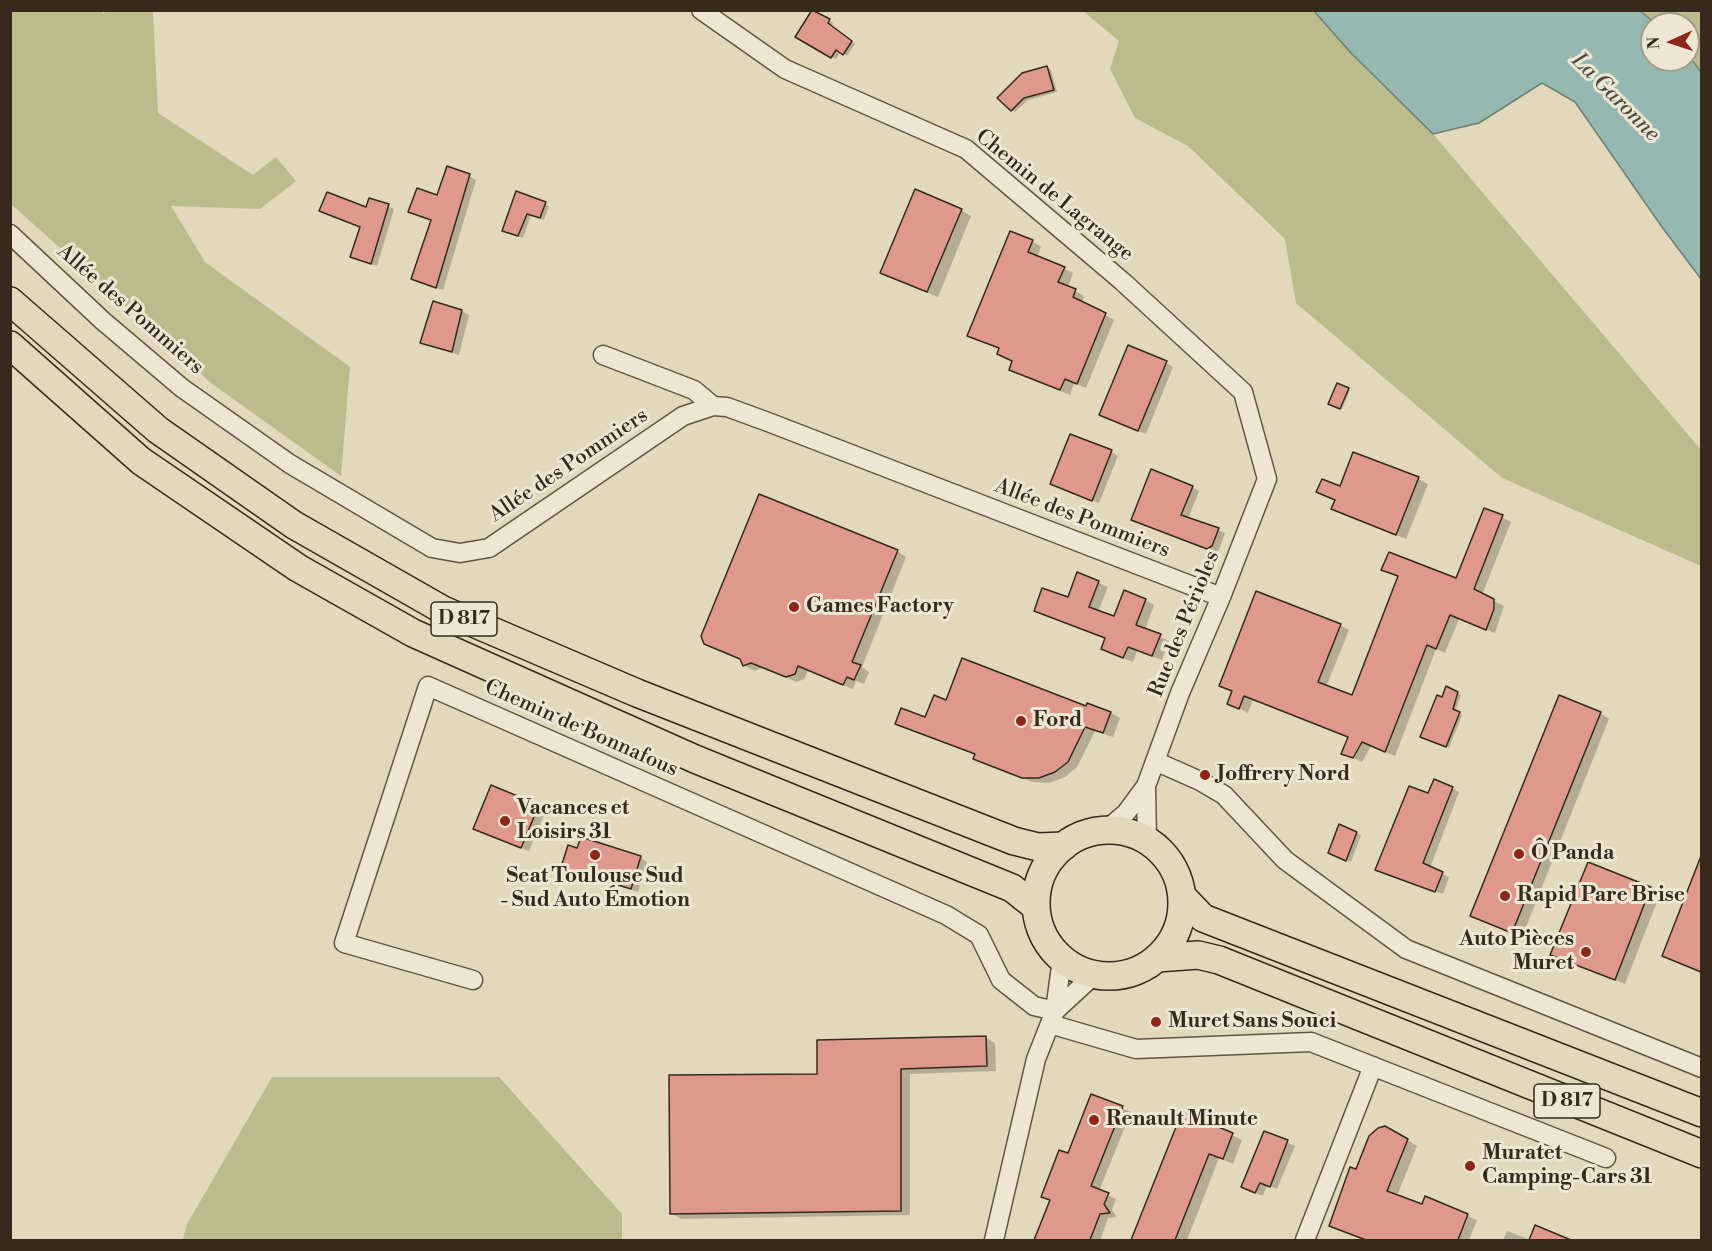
<!DOCTYPE html>
<html>
<head>
<meta charset="utf-8">
<style>
  body { margin:0 }
  #map { position:relative; width:1712px; height:1251px; overflow:hidden; background:#e2d8bb; font-family:"Libre Bodoni",serif }
  canvas { display:block }
  .frame { position:absolute; inset:0; border:12px solid #352a1b; pointer-events:none }
  .north { position:absolute; left:1640px; top:12px; width:60px; height:60px; box-sizing:border-box; background:#ece6d3; border:2px solid #a39b89; border-radius:50%; rotate:267deg; font-size:16px; font-weight:700; line-height:24px; text-align:center; color:#352a1b }
  .north::after { content:''; display:block; margin:auto; width:21px; height:27px; background:#8f2418; clip-path:polygon(50% 0,100% 100%,50% 72%,0 100%) }
</style>
</head>
<body>
<div id="map">
<canvas width="1712" height="1251"></canvas>
<div class="frame"></div>
<div class="north">N</div>
</div>
<script>
const context = document.querySelector('canvas').getContext('2d');
context.lineJoin = 'round';
function fill(path, color) { context.fillStyle = color; context.fill(path, 'evenodd'); }
const shape = rows => new Path2D(rows.map(r => 'M' + r).join(''));
function stroke(path, color, width, dash) { context.strokeStyle = color; context.lineWidth = width; context.lineCap = dash ? 'butt' : 'round'; context.setLineDash(dash || []); context.stroke(path); }
function label(font, color, halo, rows, align = 'center') {
  context.font = font + ' "Libre Bodoni",serif'; context.lineWidth = 6; context.setLineDash([]); context.textBaseline = 'middle'; context.strokeStyle = halo; context.fillStyle = color; for (const [text, x, y, turn = 0] of rows) {
    context.save(); context.translate(x, y); context.rotate((+turn || 0) * Math.PI / 180); context.textAlign = isNaN(turn) ? turn : align; if (halo) context.strokeText(text, 0, 0); context.fillText(text, 0, 0); context.restore();
  }
}
const green = shape([
  [101,11,104,14,105,11,153,11,158,113,253,175,276,157,296,181,260,209,171,206,205,262,350,367,341,476,211,383,11,204,11,11],
  [1083,11,1316,11,1369,72,1433,134,1701,450,1701,566,1502,478,1296,303,1285,239,1188,146,1135,118,1110,69,1119,41],
  [1640,11,1701,11,1701,72,1688,55,1688,24,1656,24],
  [272,1077,499,1077,622,1214,622,1240,183,1240,186,1226]
]);
const water = shape([
  [1314,11,1640,11,1656,24,1652,24,1652,60,1688,60,1688,55,1701,72,1701,279,1662,227,1575,102,1542,83,1479,123,1433,134,1351,53,1314,11]
]);
const shadow = shape([
  [814,11,833,23,831,26,855,44,847,56,841,51,836,59,797,36],
  [1047,67,1051,70,1057,92,1028,100,1015,112,999,98],
  [469,176,476,180,443,290,419,283,412,279,438,197],
  [517,193,549,206,544,220,531,215,523,238,508,233],
  [388,206,394,209,377,266,352,257,367,209],
  [961,210,971,216,938,297,892,278],
  [1032,241,1041,247,1037,257,1073,273,1068,287,1084,296,1082,302,1114,320,1086,388,1074,383,1070,395,1011,369,1014,361,1000,349,979,340],
  [462,311,469,315,459,355,422,343],
  [1166,363,1173,367,1146,434,1101,415],
  [1338,385,1350,390,1342,409,1330,403],
  [1111,452,1118,456,1099,503,1059,487],
  [1418,479,1428,484,1406,539,1333,508,1341,488],
  [1192,487,1199,491,1188,519,1225,533,1219,550,1215,552,1140,523],
  [1502,517,1511,522,1482,595,1504,606,1495,633,1459,619,1445,653,1436,649,1395,756,1371,746,1362,762,1343,753,1350,737,1253,699,1248,713,1229,703,1234,692,1221,685,1340,625,1349,630,1326,687,1353,697,1399,577,1383,569,1457,580],
  [897,551,906,557,862,667,869,672,864,684,856,681,853,689,808,671,804,679,797,682,762,668,754,671,744,665,742,660,706,643],
  [1078,574,1108,587,1098,612,1114,618,1145,600,1154,605,1145,630,1169,641,1162,660,1137,651,1133,662,1112,654,1103,649,1106,639,1035,610,1068,599],
  [1447,688,1461,695,1455,712,1462,715,1449,748,1425,738],
  [947,702,1087,708,1111,713,1120,718,1113,737,1095,731,1077,767,1065,777,1049,783,1033,782,984,764,975,758,976,755,897,723,926,719],
  [1600,713,1609,719,1522,937,1482,921],
  [492,787,546,810,529,851,482,832],
  [1452,788,1459,792,1430,868,1449,877,1443,894,1384,873,1429,795],
  [1339,826,1361,835,1351,862,1334,855],
  [578,850,640,857,647,862,638,892,563,866],
  [1702,859,1702,972,1664,955],
  [1650,889,1660,894,1625,984,1552,954],
  [985,1037,995,1043,996,1071,910,1074,910,1215,681,1219,671,1213,819,1075],
  [1092,1096,1131,1112,1099,1191,1116,1199,1112,1210,1117,1217,1108,1218,1101,1238,1104,1240,1036,1240,1051,1201,1043,1196,1068,1155],
  [1183,1114,1198,1120,1200,1116,1210,1120,1220,1126,1219,1129,1242,1140,1233,1164,1219,1158,1187,1240,1132,1240],
  [1387,1128,1417,1146,1397,1196,1423,1206,1426,1198,1477,1220,1469,1240,1364,1240,1331,1226,1357,1171],
  [1265,1133,1295,1146,1277,1189,1267,1185,1263,1196,1250,1191],
  [1536,1227,1569,1240,1503,1240,1507,1231,1531,1240]
]);
const building = shape([
  [812,10,830,19,828,23,852,41,843,55,836,50,831,58,795,37,812,10],
  [1047,66,1054,90,1024,98,1011,111,997,98,1022,73,1047,66],
  [447,166,470,174,436,288,411,279,431,220,408,212,417,188,437,195,447,166],
  [915,189,962,209,927,292,880,273,915,189],
  [516,191,546,202,540,218,527,214,518,236,502,231,516,191],
  [327,192,366,207,369,198,389,204,371,264,350,257,360,227,319,211,327,192],
  [1010,231,1033,240,1028,252,1065,267,1058,282,1076,289,1073,297,1106,313,1077,384,1065,379,1060,390,1009,370,1012,361,997,354,999,348,967,336,1010,231],
  [433,301,462,310,452,352,420,343,433,301],
  [1128,345,1167,361,1138,431,1099,415,1128,345],
  [1337,383,1349,388,1340,409,1328,404,1337,383],
  [1070,434,1112,450,1092,501,1050,484,1070,434],
  [1353,452,1419,477,1396,535,1331,509,1335,500,1316,492,1322,479,1340,486,1353,452],
  [1151,469,1193,486,1181,515,1219,528,1212,546,1207,549,1131,520,1151,469],
  [759,494,898,550,852,662,861,665,854,680,847,677,843,685,798,666,795,674,786,677,751,663,743,666,740,659,704,644,701,636,759,494],
  [1484,508,1503,515,1474,589,1494,599,1494,609,1486,630,1450,615,1436,649,1427,645,1385,752,1362,742,1353,758,1341,754,1348,737,1244,696,1239,709,1227,704,1232,691,1219,686,1256,591,1341,624,1318,682,1352,695,1398,576,1381,570,1389,552,1456,578,1484,508],
  [1077,572,1099,581,1089,607,1114,616,1124,590,1146,599,1136,625,1161,634,1152,656,1128,647,1123,658,1101,649,1105,638,1034,611,1042,588,1068,597,1077,572],
  [962,658,1086,706,1087,703,1111,712,1103,733,1085,727,1068,762,1055,772,1039,778,1022,778,973,759,975,754,895,724,901,708,925,717,934,695,946,700,962,658],
  [1446,686,1458,692,1453,709,1460,712,1446,747,1420,737,1437,695,1442,697,1446,686],
  [1559,695,1601,712,1512,933,1470,916,1559,695],
  [1434,779,1453,787,1423,863,1443,872,1435,892,1375,870,1409,786,1428,793,1434,779],
  [491,785,539,805,521,848,473,829,491,785],
  [1339,824,1357,832,1346,861,1328,853,1339,824],
  [581,837,641,856,631,889,561,867,568,845,577,848,581,837],
  [1701,856,1701,972,1662,956,1701,856],
  [1588,862,1651,887,1615,980,1550,955,1588,862],
  [986,1036,987,1066,901,1069,901,1211,670,1214,669,1075,817,1074,817,1040,986,1036],
  [1091,1094,1123,1106,1091,1186,1109,1193,1104,1204,1110,1213,1100,1214,1090,1240,1034,1240,1050,1200,1041,1197,1059,1150,1068,1153,1091,1094],
  [1182,1112,1197,1118,1199,1114,1211,1119,1209,1123,1233,1133,1223,1159,1209,1154,1175,1240,1131,1240,1182,1112],
  [1385,1126,1408,1139,1387,1191,1422,1204,1425,1196,1468,1214,1458,1240,1366,1240,1329,1226,1350,1167,1356,1169,1369,1136,1378,1128,1385,1126],
  [1264,1131,1288,1140,1270,1187,1260,1183,1255,1193,1241,1187,1264,1131],
  [1535,1225,1571,1240,1529,1240,1535,1225]
]);
const street = shape([
  [701,10,785,69,966,149,1122,281,1243,392,1267,479,1221,597,1180,693,1146,786,1126,813,1106,830],
  [10,234,103,321,182,388,290,464,432,548,460,553,489,548,683,416,713,406,727,407,768,422,1221,597],
  [603,355,694,390,713,406],
  [1155,761,1200,781,1224,795,1285,860,1406,949,1702,1068],
  [1146,786,1147,840],
  [473,980,344,943,428,686,946,915,979,935,1001,980,1034,1006,1055,1011],
  [1055,1011,1094,975],
  [1050,1024,1136,1049,1311,1042,1606,1158],
  [994,1240,1036,1059,1055,1011,1062,959],
  [1305,1240,1373,1066]
]);
const primary = shape([
  [10,301,158,430,294,525,443,610,637,693,1014,841,1038,847,1064,846],
  [10,345,141,461,298,568,413,633,695,759,1012,888,1036,907],
  '1036 903a73 73 0 1 1 146 0a73 73 0 1 1-146 0Z',
  [1182,896,1203,918,1702,1113],
  [1157,958,1198,955,1219,960,1702,1154]
]);
const markers = [
  [794,607,6,"#8f2418"],
  [1021,721,6,"#8f2418"],
  [1205,775,6,"#8f2418"],
  [505,821,6,"#8f2418"],
  [1519,854,6,"#8f2418"],
  [595,855,6,"#8f2418"],
  [1505,896,6,"#8f2418"],
  [1586,952,6,"#8f2418"],
  [1156,1022,6,"#8f2418"],
  [1094,1120,6,"#8f2418"],
  [1470,1166,6,"#8f2418"]
];
const shields = [
  [464,619,66],
  [1567,1101,66]
];
const shieldNames = [
  ["D 817",464,619],
  ["D 817",1567,1101]
];
const streetNames = [
  ["Chemin de Lagrange",1054,196,39],
  ["Allée des Pommiers",130,310,41],
  ["Allée des Pommiers",569,466,-34],
  ["Allée des Pommiers",1082,519,21],
  ["Rue des Périoles",1185,624,-68],
  ["Chemin de Bonnafous",581,729,24]
];
const poiNames = [
  ["Games Factory",806,607],
  ["Ford",1033,721],
  ["Joffrery Nord",1217,775],
  ["Vacances et",517,809],
  ["Loisirs 31",517,833],
  ["Ô Panda",1531,854],
  ["Seat Toulouse Sud",595,877,"center"],
  ["- Sud Auto Émotion",595,901,"center"],
  ["Rapid Pare Brise",1517,896],
  ["Auto Pièces",1574,940,"right"],
  ["Muret",1574,964,"right"],
  ["Muret Sans Souci",1168,1022],
  ["Renault Minute",1106,1120],
  ["Muratet",1482,1154],
  ["Camping-Cars 31",1482,1178]
];
const waterNames = [
  ["La Garonne",1615,98,45]
];
fill(green, '#babc8b');
fill(water, '#95b9b1');
stroke(water, '#6f8075', 1.5);
fill(shadow, '#0003');
fill(building, '#de988c');
stroke(building, '#352a1b', 1.5);
stroke(street, '#605643', 21);
stroke(primary, '#352a1b', 30);
stroke(street, '#ece6d3', 18);
stroke(primary, '#e2d8bb', 27);
for (const [x, y, r, color] of markers) { const dot = new Path2D(); dot.arc(x, y, r, 0, 2 * Math.PI); context.fillStyle = color; context.fill(dot); stroke(dot, '#ece6d3', 2); }
for (const [x, y, w] of shields) { const box = new Path2D(); box.roundRect(x - w / 2, y - 17, w, 34, 4.5); context.fillStyle = '#ece6d3'; context.fill(box); stroke(box, '#352a1b', 1.5); }
label('bold 20px', '#352a1b', null, shieldNames);
label('21px', '#352a1b', '#ece6d3', streetNames);
label('bold 21px', '#352a1b', '#ece6d3', poiNames, 'left');
label('italic 22px', '#4d4e40', '#ece6d3', waterNames);
</script>
</body>
</html>
